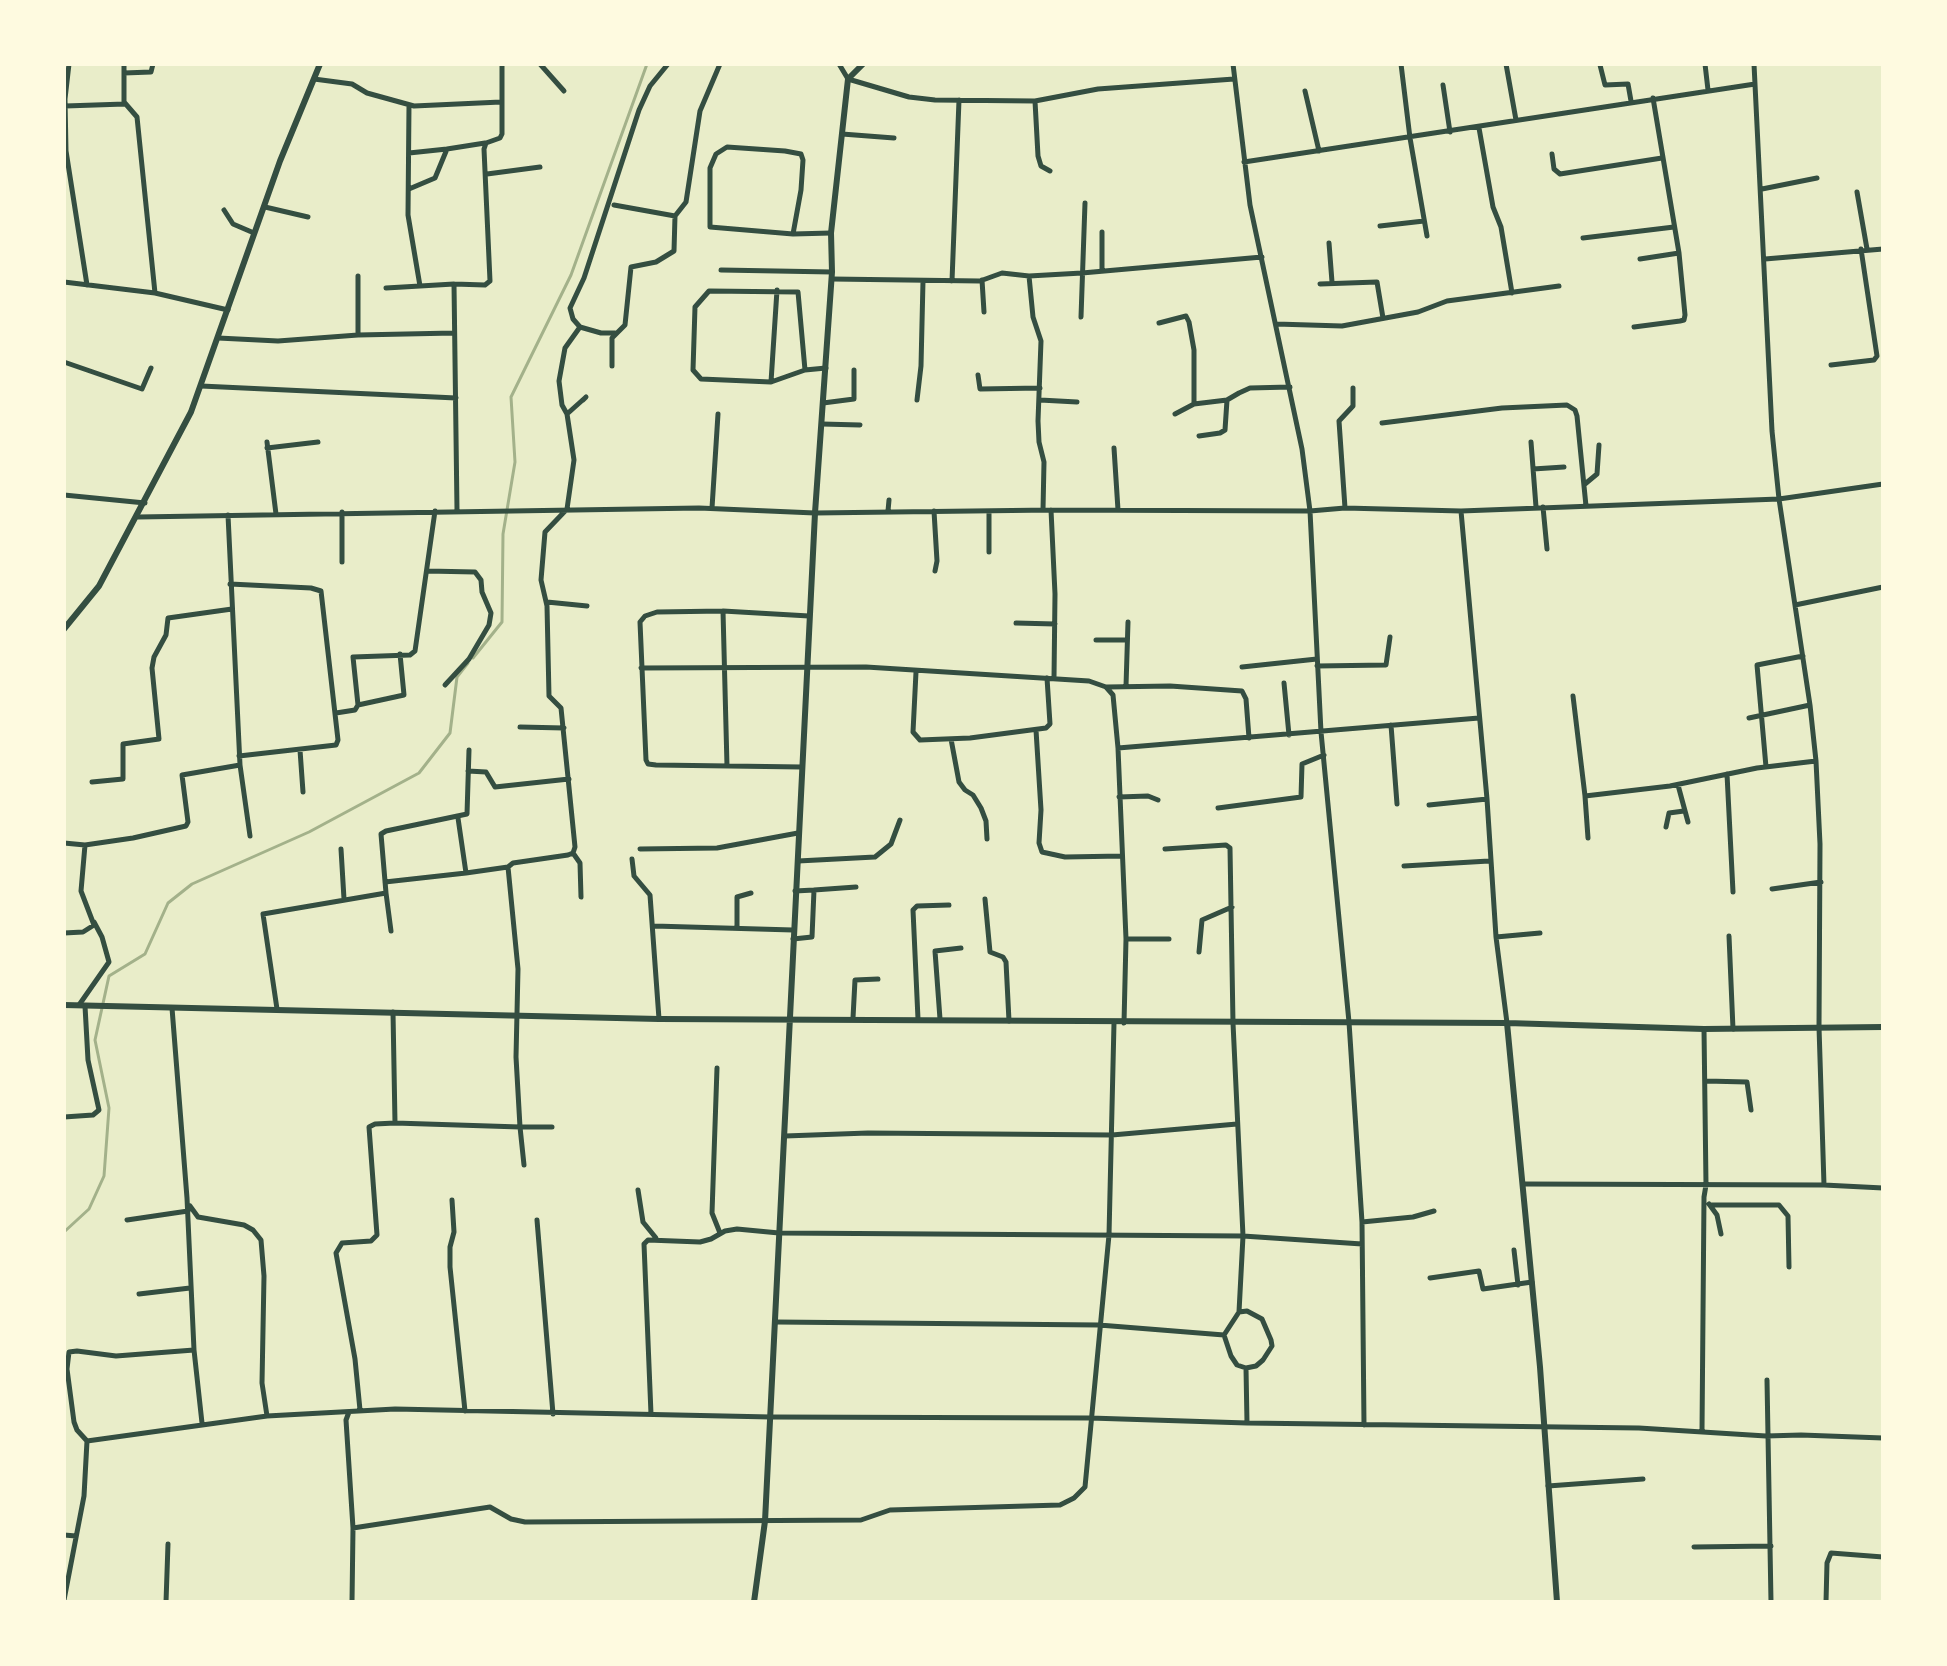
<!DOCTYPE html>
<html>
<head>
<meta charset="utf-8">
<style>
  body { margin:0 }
  #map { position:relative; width:1947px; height:1666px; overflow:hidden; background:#e9edc9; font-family:Raleway,sans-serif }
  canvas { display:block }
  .frame { position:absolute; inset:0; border:66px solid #fefae0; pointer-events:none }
</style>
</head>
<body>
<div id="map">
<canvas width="1947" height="1666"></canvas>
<div class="frame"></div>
</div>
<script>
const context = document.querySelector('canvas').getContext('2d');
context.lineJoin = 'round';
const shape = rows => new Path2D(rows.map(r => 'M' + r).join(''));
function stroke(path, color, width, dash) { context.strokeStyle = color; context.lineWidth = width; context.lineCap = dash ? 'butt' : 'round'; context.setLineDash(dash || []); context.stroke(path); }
const stream = shape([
  [473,658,502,622,503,534,515,462,511,397,571,275,647,64],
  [64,1232,89,1209,104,1176,109,1108,95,1040,109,976,145,954,168,903,192,884,309,832,419,773,450,733,457,677,468,663]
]);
const minor = shape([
  [69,64,65,99,66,151,87,285],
  [124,64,124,102,137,117,155,293],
  [540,64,564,91],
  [839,64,848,79,909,97,935,100,1035,101,1098,89,1234,79],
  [1233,64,1250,205,1302,449,1310,511,1321,732,1349,1022,1362,1222,1364,1425],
  [1401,64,1410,138,1427,236],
  [1506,64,1516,120],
  [1705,64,1708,90],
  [1754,64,1772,431,1779,499,1810,705,1816,761,1820,844,1819,1027,1824,1185],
  [1600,65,1605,85,1628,84,1631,101],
  [124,73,151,72,153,64],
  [314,79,352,84,367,93,414,106,501,102],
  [1443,85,1450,132],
  [1305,91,1319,151],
  [1035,101,1038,156,1041,166,1050,171],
  [409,105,408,215,420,286,454,284,457,510],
  [65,106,125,104],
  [1479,128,1493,207,1501,227,1512,293],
  [842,134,894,138],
  [409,153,447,149],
  [1552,154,1554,169,1560,174,1662,158],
  [1244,162,1755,84],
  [487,174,540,167],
  [409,189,435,178,447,149,485,143],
  [1762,189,1817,178],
  [1857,192,1867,249],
  [614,205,675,216],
  [265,207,308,217],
  [224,210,233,224,254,233],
  [1380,226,1424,221],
  [793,234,801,190,803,160,801,154,785,151,727,147,716,154,710,168,710,227,793,234,831,233],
  [1583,238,1674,227],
  [1329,243,1332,282],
  [1640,259,1679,253],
  [1765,259,1883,249],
  [721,270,832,272],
  [1102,271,1102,232],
  [358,276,358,335],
  [1029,276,1033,317,1041,341,1038,421,1039,442,1044,462,1043,510],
  [832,279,980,281,1002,273,1029,276,1082,273,1262,257],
  [982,280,984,312],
  [952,281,959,100],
  [64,282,155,293,228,310],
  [454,284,485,285,490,281,484,149,486,143,500,138,502,134,502,64],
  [1320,284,1377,282,1383,318],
  [386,288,420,286],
  [1081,317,1085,203],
  [1159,323,1186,316,1189,322,1194,350,1194,404],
  [1276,324,1342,326,1418,312,1447,301,1559,286],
  [580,327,573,319,570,308,584,278,639,110,650,86,668,64],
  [1634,327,1680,321,1684,320,1685,315,1679,253,1653,98],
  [218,338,278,341,358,335,454,333],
  [64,362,142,389,151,368],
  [1831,365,1874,360,1877,356,1861,249],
  [612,366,612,338,625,325,631,267,656,262,674,251,675,216,686,202,700,111,720,64],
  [805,370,798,292,709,291,695,307,693,370,701,379,771,382,805,370,826,368],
  [978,375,980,389,1040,388],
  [771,382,777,290],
  [201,386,456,398],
  [917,400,921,366,923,281],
  [1040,400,1077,402],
  [823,403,854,399,854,370],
  [567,414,562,405,559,381,565,348,580,327,601,333,615,333],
  [1175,414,1194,404,1227,400],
  [1382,423,1502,408,1567,405,1575,410,1577,416,1586,506],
  [822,424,860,425],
  [1199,436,1220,433,1225,430,1227,400,1239,393,1250,388,1290,387],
  [267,442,276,514],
  [1531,442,1536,507],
  [267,448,318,442],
  [1114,448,1118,510],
  [1533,469,1564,467],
  [1585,484,1597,474,1599,445],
  [64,495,145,503],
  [1543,507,1547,549],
  [712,508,718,414],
  [1345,508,1339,421,1353,406,1353,388],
  [1051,510,1055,594,1054,678],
  [888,511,889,500],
  [934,511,937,561,935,571],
  [1461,511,1487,799,1496,937,1507,1023],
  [138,517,699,508,815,513,1051,510,1310,511,1345,508,1461,511,1779,499,1883,484],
  [989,552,989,511],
  [342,562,342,512],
  [427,571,475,572,481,580,482,592,491,613,489,625,469,659,445,685],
  [230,584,311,588,321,591,338,740,336,745,239,756],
  [547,602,587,606],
  [1795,605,1883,587],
  [723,611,657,612,645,616,640,622,646,760,648,764,656,765,802,767],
  [1016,623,1055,624],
  [1096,640,1126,640],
  [1317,666,1386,665,1390,637],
  [1242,667,1317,659],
  [641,668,866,667,1089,681,1106,687,1113,695,1118,748,1479,718],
  [916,672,913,732,920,740,970,738,1046,728,1050,724,1047,678],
  [1284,683,1289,735],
  [1126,686,1128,622],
  [1107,687,1170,686,1242,691,1246,699,1249,738],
  [1573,696,1585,796,1670,786,1757,768,1816,761],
  [358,705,404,695,400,654],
  [336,713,355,710,358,705,353,657,410,655,415,651,435,511],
  [1749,718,1810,705],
  [1391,725,1397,804],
  [520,727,564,728],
  [1036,730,1041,810,1039,843,1042,852,1065,857,1122,856],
  [951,739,959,782,965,790,973,795,981,808,986,821,987,839],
  [1118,748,1126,939,1124,1023],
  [300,750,303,792],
  [240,765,250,836],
  [727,766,723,611,809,616],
  [1766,767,1757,665,1803,656],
  [468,771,486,772,495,787,569,779],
  [1727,774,1733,892],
  [92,782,123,779,123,744,159,739,152,668,154,657,166,635,168,618,232,609],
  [1678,785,1688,822],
  [1585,796,1588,838],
  [1119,797,1148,796,1158,800],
  [1429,805,1487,799],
  [1218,808,1301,797,1302,764,1324,755],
  [458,818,466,873,508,867],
  [1666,827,1669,813,1684,811],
  [64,843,85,845],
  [341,849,344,899],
  [640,849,717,848,798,833],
  [1165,849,1226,845,1230,848,1233,1023,1243,1236,1239,1312,1224,1335],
  [573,853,580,863,581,897],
  [632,859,634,876,650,895,659,1019],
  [798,861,875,857,891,844,900,820],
  [1404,866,1489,861],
  [385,882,466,873],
  [1772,889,1821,882],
  [795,891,814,890],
  [386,893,391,931],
  [985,899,990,952,1003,957,1006,962,1009,1021],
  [654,926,793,930],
  [737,928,737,897,751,893],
  [64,933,83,932,94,925,81,891,85,845,133,838,186,826,188,822,182,775,240,765,228,515],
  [1729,936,1733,1029],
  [1496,937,1540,933],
  [793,939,812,937,814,890,856,887],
  [1126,939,1169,939],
  [1199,952,1202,920,1232,907],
  [79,1005,109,962,102,937,94,922],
  [172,1008,187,1198,194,1350,202,1423],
  [277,1009,263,914,386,893,381,834,386,831,467,814,469,750],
  [393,1012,395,1123],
  [853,1018,855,980,878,979],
  [918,1019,913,910,917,906,949,905],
  [940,1019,935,951,961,948],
  [717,1068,712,1213,720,1233],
  [1706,1081,1747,1082,1751,1110],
  [64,1117,93,1115,99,1110,88,1060,85,1006],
  [785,1136,868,1133,1112,1135,1237,1124],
  [524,1165,520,1127,552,1127],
  [1523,1184,1824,1185,1883,1188],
  [638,1190,643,1222,656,1238],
  [452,1200,454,1232,450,1247,450,1267,465,1411],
  [1709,1204,1717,1215,1721,1234],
  [1710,1205,1779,1205,1788,1216,1789,1267],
  [190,1206,198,1217,244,1225,253,1230,261,1240,264,1276,262,1383,267,1416],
  [127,1220,188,1211],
  [537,1220,553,1414],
  [1362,1222,1413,1217,1434,1211],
  [1514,1250,1518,1285],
  [1430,1278,1479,1271,1483,1289,1532,1282],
  [139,1294,190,1288],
  [1239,1312,1247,1311,1262,1319,1271,1340,1272,1346,1263,1360,1256,1366,1246,1368],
  [776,1322,1099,1325,1224,1335,1231,1356,1237,1365,1246,1368,1247,1423],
  [1767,1380,1771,1602],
  [360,1410,355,1359,336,1253,342,1243,371,1241,377,1235,369,1127,375,1124,395,1123,520,1127,516,1057,518,969,508,867,513,863,568,855,573,853,575,847,561,708,549,696,547,606,541,580,545,532,567,509,574,460,567,414,586,397,583,400],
  [349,1412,346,1420,353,1528,352,1602],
  [651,1414,644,1244,648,1240,700,1242,711,1239,725,1231,737,1229,779,1233,1243,1236,1362,1244],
  [1702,1431,1704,1197,1706,1185,1704,1029],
  [87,1441,267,1416,395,1409,771,1417,1090,1418,1247,1423,1639,1428,1766,1436,1801,1435,1883,1438],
  [87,1441,77,1430,74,1422,67,1369,69,1352,77,1351,116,1356,194,1350],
  [1548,1486,1643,1479],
  [353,1528,490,1507,511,1519,525,1522,861,1520,890,1510,1060,1505,1074,1498,1085,1487,1109,1235,1114,1023],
  [64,1535,76,1536],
  [1694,1547,1771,1546],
  [64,1600,84,1496,87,1441],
  [166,1602,168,1544],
  [1826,1602,1827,1563,1831,1553,1883,1557]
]);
const tertiary = shape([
  [64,629,99,586,191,412,280,161,320,64],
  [64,1005,659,1019,1507,1023,1704,1029,1883,1027],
  [1507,1023,1540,1367,1557,1602],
  [754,1602,765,1521,815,513,832,272,831,233,848,79,863,64]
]);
stroke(stream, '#a3b18a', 3);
stroke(minor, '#344e41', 5);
stroke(tertiary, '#344e41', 6);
</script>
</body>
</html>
